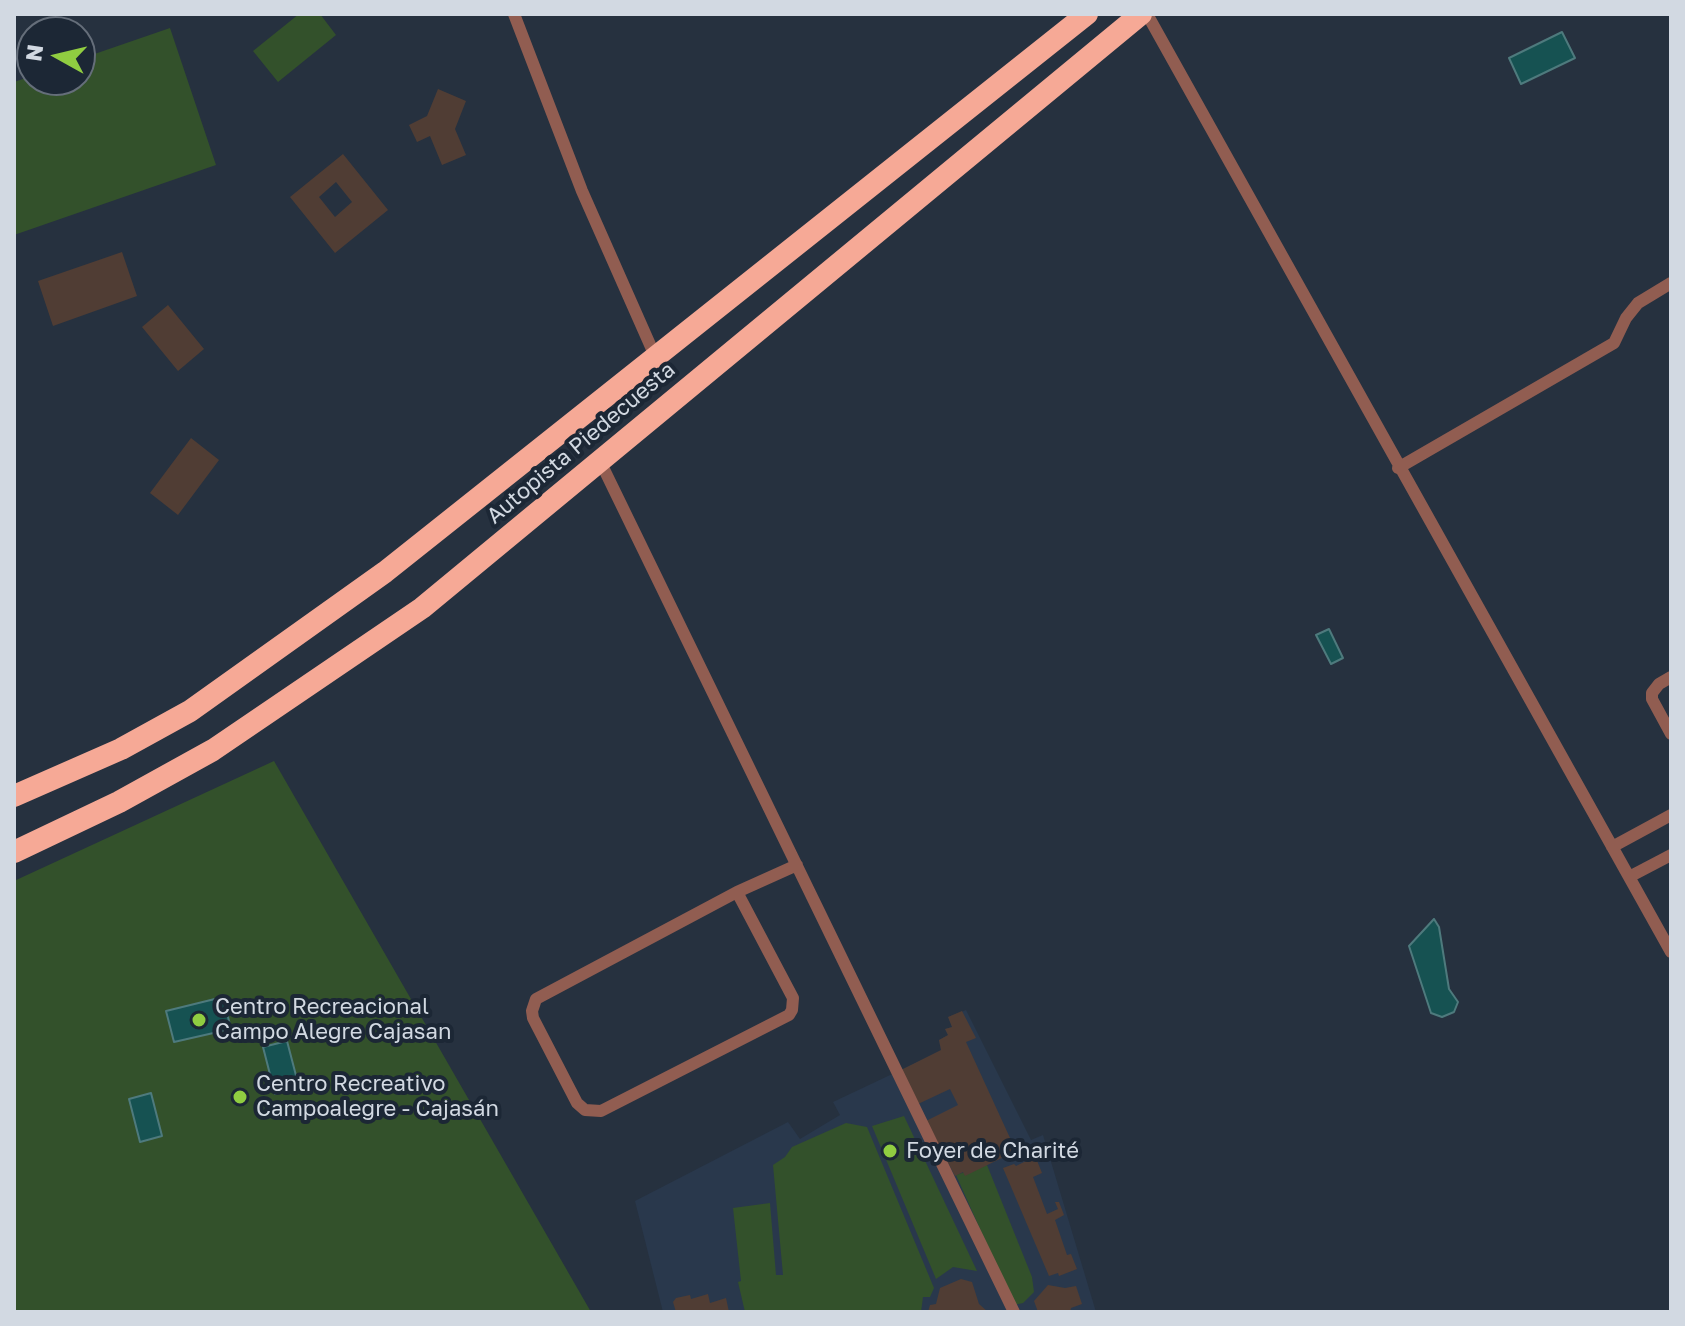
<!DOCTYPE html>
<html>
<head>
<meta charset="utf-8">
<style>
  body { margin:0 }
  #map { position:relative; width:1685px; height:1326px; overflow:hidden; background:#26313f; font-family:"Golos Text",sans-serif }
  canvas { display:block }
  .frame { position:absolute; inset:0; border:16px solid #d2d9e2; pointer-events:none }
  .north { position:absolute; left:16px; top:16px; width:80px; height:80px; box-sizing:border-box; background:#1c2735; border:2px solid #656e7a; border-radius:50%; rotate:278deg; font-size:22px; font-weight:700; line-height:32px; text-align:center; color:#d2d9e2 }
  .north::after { content:''; display:block; margin:auto; width:28px; height:36px; background:#90cd41; clip-path:polygon(50% 0,100% 100%,50% 72%,0 100%) }
</style>
</head>
<body>
<div id="map">
<canvas width="1685" height="1326"></canvas>
<div class="frame"></div>
<div class="north">N</div>
</div>
<script>
const context = document.querySelector('canvas').getContext('2d');
context.lineJoin = 'round';
function fill(path, color) { context.fillStyle = color; context.fill(path, 'evenodd'); }
const shape = rows => new Path2D(rows.map(r => 'M' + r).join(''));
function stroke(path, color, width, dash) { context.strokeStyle = color; context.lineWidth = width; context.lineCap = dash ? 'butt' : 'round'; context.setLineDash(dash || []); context.stroke(path); }
function label(font, color, halo, rows, align = 'center') {
  context.font = font + ' "Golos Text",sans-serif'; context.lineWidth = 8; context.setLineDash([]); context.textBaseline = 'middle'; context.strokeStyle = halo; context.fillStyle = color; for (const [text, x, y, turn = 0] of rows) {
    context.save(); context.translate(x, y); context.rotate((+turn || 0) * Math.PI / 180); context.textAlign = isNaN(turn) ? turn : align; if (halo) context.strokeText(text, 0, 0); context.fillText(text, 0, 0); context.restore();
  }
}
const built = shape([
  [966,1010,1031,1140,1043,1135,1096,1312,663,1312,635,1201,788,1122,800,1139,840,1115,833,1102,941,1051,939,1040,948,1035,945,1029,952,1027,948,1017]
]);
const green = shape([
  [299,14,320,14,336,35,278,82,253,51],
  [170,28,216,165,14,235,14,82,32,76,32,80,80,80,80,59],
  [274,761,591,1312,14,1312,14,881],
  [904,1116,977,1271,953,1267,936,1279,872,1126],
  [846,1123,867,1127,934,1288,930,1297,923,1297,921,1312,745,1312,738,1282,741,1281,733,1208,770,1203,776,1275,783,1275,773,1165,785,1157,792,1147],
  [987,1165,1032,1277,1034,1292,1023,1303,1014,1305,956,1175]
]);
const water = shape([
  [1562,32,1575,58,1521,84,1509,58,1562,32],
  [1329,629,1343,658,1331,664,1316,635,1329,629],
  [1434,919,1439,927,1449,989,1458,1002,1454,1012,1442,1017,1431,1013,1409,946,1434,919],
  [223,997,231,1029,174,1042,166,1011,223,997],
  [287,1041,299,1087,275,1094,263,1047,287,1041],
  [151,1093,162,1136,140,1142,129,1099,151,1093]
]);
const building = shape([
  [438,89,466,101,455,129,466,155,442,165,430,136,417,142,409,125,427,116],
  [343,154,388,210,335,253,290,197],
  [336,182,352,202,335,217,319,197],
  [122,252,137,296,53,326,38,281],
  [168,305,204,349,178,371,142,327],
  [191,438,219,460,178,515,150,493],
  [962,1011,976,1038,966,1042,1016,1151,965,1176,963,1172,955,1176,926,1121,958,1105,950,1089,918,1104,901,1070,941,1050,939,1040,948,1035,945,1029,952,1027,948,1017],
  [1032,1148,1042,1173,1033,1177,1047,1214,1058,1209,1055,1202,1059,1202,1064,1215,1055,1220,1067,1255,1071,1254,1077,1269,1059,1276,1058,1273,1049,1276,1003,1168,1014,1164,1016,1166,1028,1160,1024,1150],
  [961,1279,972,1282,979,1304,988,1312,928,1312,930,1305,936,1304,940,1288],
  [1048,1285,1065,1288,1076,1286,1082,1304,1071,1308,1070,1312,1038,1312,1034,1301],
  [708,1294,710,1303,726,1298,729,1312,676,1312,673,1302,676,1298,690,1295,691,1299]
]);
const street = shape([
  [514,14,582,191,655,356],
  [1147,14,1671,952],
  [600,461,1014,1312],
  [1398,468,1614,343,1626,318,1638,303,1671,283],
  [1671,677,1659,684,1652,693,1652,699,1671,734],
  [1612,847,1671,815],
  [1629,877,1671,855],
  [737,892,793,998,792,1010,789,1015,601,1111,585,1110,577,1103,533,1018,532,1011,536,999,737,892,797,865]
]);
const highway = shape([
  [14,796,121,749,190,711,385,572,1087,14],
  [14,852,119,802,213,750,422,608,1141,14]
]);
const markers = [
  [199,1020,8,"#90cd41"],
  [240,1097,8,"#90cd41"],
  [890,1151,8,"#90cd41"]
];
const streetNames = [
  ["Autopista Piedecuesta",581,443,-40]
];
const poiNames = [
  ["Centro Recreacional",215,1007],
  ["Campo Alegre Cajasan",215,1032],
  ["Centro Recreativo",256,1084],
  ["Campoalegre - Cajasán",256,1109],
  ["Foyer de Charité",906,1151]
];
fill(built, '#29384c');
fill(green, '#33512b');
fill(water, '#165252');
stroke(water, '#4e7a7d', 2);
fill(building, '#503d34');
stroke(street, '#915d51', 12);
stroke(highway, '#f6a996', 22);
for (const [x, y, r, color] of markers) { const dot = new Path2D(); dot.arc(x, y, r, 0, 2 * Math.PI); context.fillStyle = color; context.fill(dot); stroke(dot, '#1c2735', 3); }
label('22px', '#d2d9e2', '#1c2735', streetNames);
label('22px', '#d2d9e2', '#1c2735', poiNames, 'left');
</script>
</body>
</html>
